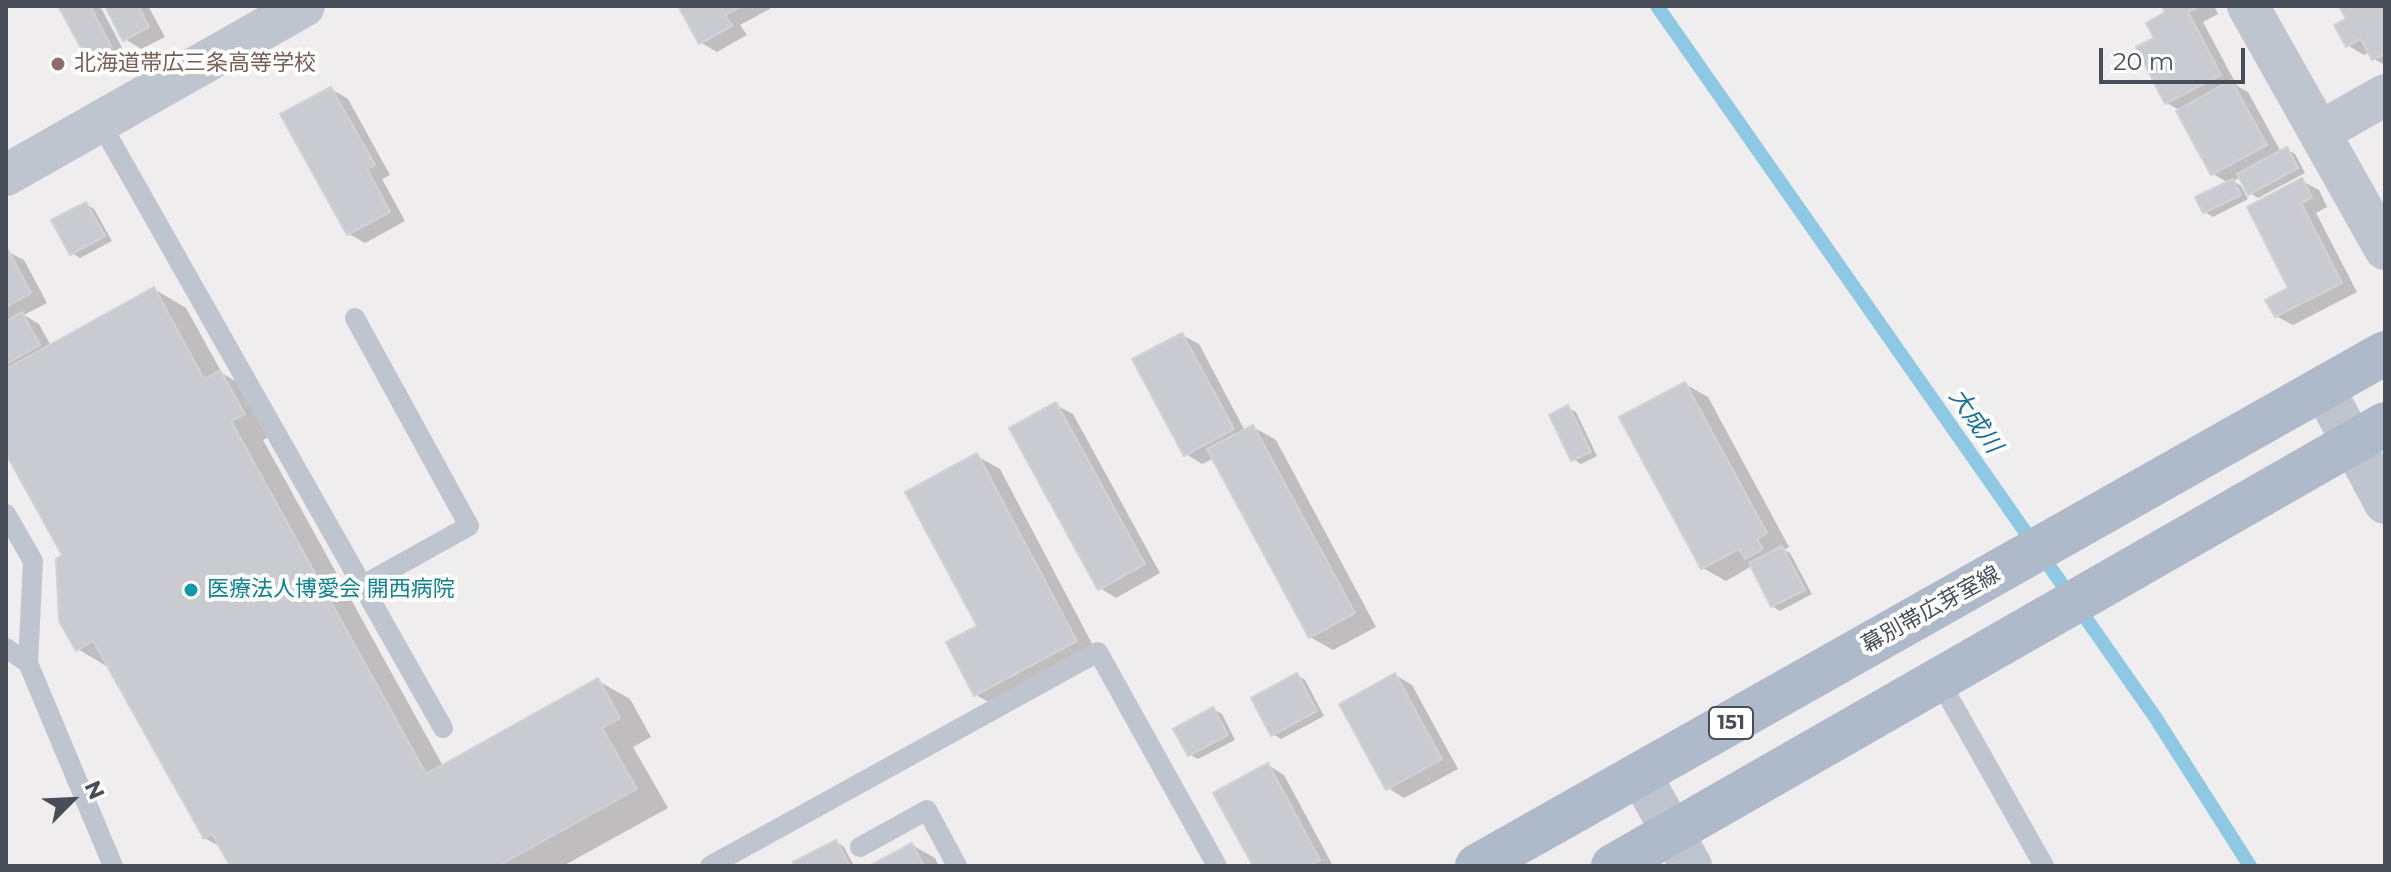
<!DOCTYPE html>
<html>
<head>
<meta charset="utf-8">
<style>
  body { margin:0 }
  #map { position:relative; width:2391px; height:872px; overflow:hidden; background:#efeded; font-family:Montserrat,sans-serif }
  canvas { display:block }
  .frame { position:absolute; inset:0; border:8px solid #474e58; pointer-events:none }
  .north { position:absolute; left:32px; top:760px; width:80px; height:80px; -webkit-text-stroke:6px #fff; paint-order:stroke; rotate:66deg; font-size:22px; font-weight:700; line-height:32px; text-align:center; color:#474e58 }
  .north::after { content:''; display:block; margin:auto; width:28px; height:36px; background:#474e58; clip-path:polygon(50% 0,100% 100%,50% 72%,0 100%) }
  .scale { position:absolute; left:2099px; top:48px; width:146px; height:36px; box-sizing:border-box; border:4px solid #474e58; border-top:0; padding-left:10px; font-size:24px; line-height:28px; white-space:nowrap; color:#474e58; -webkit-text-stroke:6px #fff; paint-order:stroke }
</style>
</head>
<body>
<div id="map">
<canvas width="2391" height="872"></canvas>
<div class="frame"></div>
<div class="north">N</div>
<div class="scale">20 m</div>
</div>
<script>
const context = document.querySelector('canvas').getContext('2d');
context.lineJoin = 'round';
function fill(path, color) { context.fillStyle = color; context.fill(path, 'evenodd'); }
const shape = rows => new Path2D(rows.map(r => 'M' + r).join(''));
function stroke(path, color, width, dash) { context.strokeStyle = color; context.lineWidth = width; context.lineCap = dash ? 'butt' : 'round'; context.setLineDash(dash || []); context.stroke(path); }
function label(font, color, halo, rows, align = 'center') {
  context.font = font + ' Montserrat,"Noto Sans JP",sans-serif'; context.lineWidth = 8; context.setLineDash([]); context.textBaseline = 'middle'; context.strokeStyle = halo; context.fillStyle = color; for (const [text, x, y, turn = 0] of rows) {
    context.save(); context.translate(x, y); context.rotate((+turn || 0) * Math.PI / 180); context.textAlign = isNaN(turn) ? turn : align; if (halo) context.strokeText(text, 0, 0); context.fillText(text, 0, 0); context.restore();
  }
}
const shadow = shape([
  [60,6,100,6,127,57,106,69,89,59],
  [107,6,148,6,165,37,141,49,125,39],
  [681,6,775,6,740,25,747,35,717,52,700,42],
  [2164,6,2214,6,2218,14,2203,22,2237,86,2248,92,2281,152,2286,149,2295,154,2305,173,2258,198,2250,193,2241,176,2234,181,2241,186,2248,199,2213,217,2205,212,2229,183,2213,174,2181,111,2167,103,2156,39,2168,13],
  [2341,6,2385,6,2385,65,2374,59,2370,52,2364,55,2347,45,2349,20],
  [331,89,348,99,390,175,382,179,405,221,365,243,349,234],
  [2302,181,2319,190,2327,207,2316,213,2357,292,2293,325,2276,316,2291,289],
  [86,204,94,209,112,241,80,258,72,253],
  [6,251,24,260,47,303,24,315,39,324,51,346,154,289,186,308,222,373,252,391,276,433,263,440,443,766,598,681,630,699,651,737,633,747,668,808,563,866,232,866,222,848,205,838,111,669,78,649,65,556,6,450],
  [1182,335,1199,344,1245,431,1253,427,1276,440,1376,627,1333,650,1310,637,1214,458,1202,464,1186,454],
  [1685,384,1708,397,1789,547,1784,550,1790,553,1812,594,1780,611,1772,606,1752,566,1726,581,1703,568],
  [1056,405,1073,414,1160,573,1116,598,1100,588],
  [1568,408,1576,412,1597,456,1581,464,1573,459],
  [977,456,1000,469,1098,655,999,708,976,695,979,627],
  [1297,675,1305,680,1324,716,1281,739,1273,734],
  [1395,675,1412,685,1458,769,1404,798,1388,788],
  [1213,709,1222,714,1235,740,1198,759,1190,755],
  [1268,765,1284,775,1333,866,1255,866],
  [836,842,844,847,854,866,798,866],
  [912,845,935,858,939,866,874,866]
]);
const stream = shape([
  [1657,6,2155,717,2250,866]
]);
const building = shape([
  [58,6,90,6,112,48,88,61,58,6],
  [105,6,138,6,149,27,123,41,105,6],
  [678,6,742,6,725,15,732,26,699,44,678,6],
  [2162,6,2199,6,2188,12,2221,75,2165,104,2136,47,2154,38,2146,23,2165,12,2162,6],
  [2339,6,2385,6,2385,54,2372,60,2361,39,2346,47,2334,25,2346,19,2339,6],
  [2231,80,2267,145,2211,175,2176,111,2231,80],
  [331,87,375,165,367,169,390,212,347,235,280,114,331,87],
  [2287,147,2298,168,2248,195,2237,174,2287,147],
  [2302,178,2312,198,2301,203,2342,283,2275,317,2265,300,2288,288,2247,207,2302,178],
  [2233,179,2241,195,2203,213,2195,197,2233,179],
  [86,202,105,236,70,255,51,220,86,202],
  [7,248,31,293,6,307,6,249,7,248],
  [154,287,204,379,220,370,245,414,231,421,426,774,598,678,620,718,602,728,637,789,498,866,230,866,212,834,204,839,93,641,76,651,59,621,56,559,62,555,6,454,6,369,154,287],
  [22,312,40,345,6,364,6,321,22,312],
  [1182,333,1234,429,1184,456,1132,359,1182,333],
  [1685,382,1767,533,1757,539,1763,549,1745,559,1739,549,1701,569,1619,417,1685,382],
  [1056,402,1145,564,1098,590,1009,428,1056,402],
  [1568,405,1591,452,1571,461,1549,415,1568,405],
  [1253,425,1355,613,1309,638,1207,449,1253,425],
  [977,453,1077,641,974,696,946,642,977,626,905,492,977,453],
  [1782,546,1805,590,1771,607,1749,563,1782,546],
  [1297,673,1317,711,1271,736,1251,698,1297,673],
  [1395,673,1442,759,1386,790,1339,704,1395,673],
  [1213,707,1228,735,1188,756,1173,729,1213,707],
  [1268,763,1320,860,1308,866,1253,866,1213,793,1268,763],
  [836,840,850,866,795,866,793,862,836,840],
  [912,843,924,866,869,866,912,843]
]);
const lane = shape([
  [100,122,443,728],
  [355,318,469,526,363,585],
  [6,514,33,561,28,663],
  [6,648,28,663,113,866],
  [1939,680,2044,866],
  [860,847,927,810,957,866],
  [710,866,1098,652,1217,866]
]);
const street = shape([
  [2248,6,2385,249],
  [2320,132,2385,95],
  [6,175,304,6],
  [2324,389,2385,503],
  [1640,774,1691,866]
]);
const primary = shape([
  [1477,866,2385,353],
  [1613,866,2385,424]
]);
const markers = [
  [58,64,8,"#8d6e63"],
  [191,590,8,"#0f9aa8"]
];
const shields = [
  [1731,723,44]
];
const shieldNames = [
  ["151",1731,723]
];
const educationNames = [
  ["北海道帯広三条高等学校",74,64]
];
const cultureNames = [
  ["医療法人博愛会 開西病院",207,590]
];
const streetNames = [
  ["幕別帯広芽室線",1931,610,-29]
];
const waterNames = [
  ["大成川",1975,421,55]
];
fill(shadow, '#0003');
stroke(stream, '#8fc8e3', 14);
fill(building, '#cacbd1');
stroke(building, '#d1d2d8', 2);
stroke(lane, '#bfc5ce', 20);
stroke(street, '#bfc5ce', 42);
stroke(primary, '#aeb9c9', 44);
for (const [x, y, r, color] of markers) { const dot = new Path2D(); dot.arc(x, y, r, 0, 2 * Math.PI); context.fillStyle = color; context.fill(dot); stroke(dot, '#fff', 3); }
for (const [x, y, w] of shields) { const box = new Path2D(); box.roundRect(x - w / 2, y - 16, w, 32, 6); context.fillStyle = '#fff'; context.fill(box); stroke(box, '#474e58', 2); }
label('bold 20px', '#474e58', null, shieldNames);
label('22px', '#785e54', '#fff', educationNames, 'left');
label('22px', '#0d838f', '#fff', cultureNames, 'left');
label('22px', '#474e58', '#fff', streetNames);
label('italic 24px', '#187099', '#fff', waterNames);
</script>
</body>
</html>
